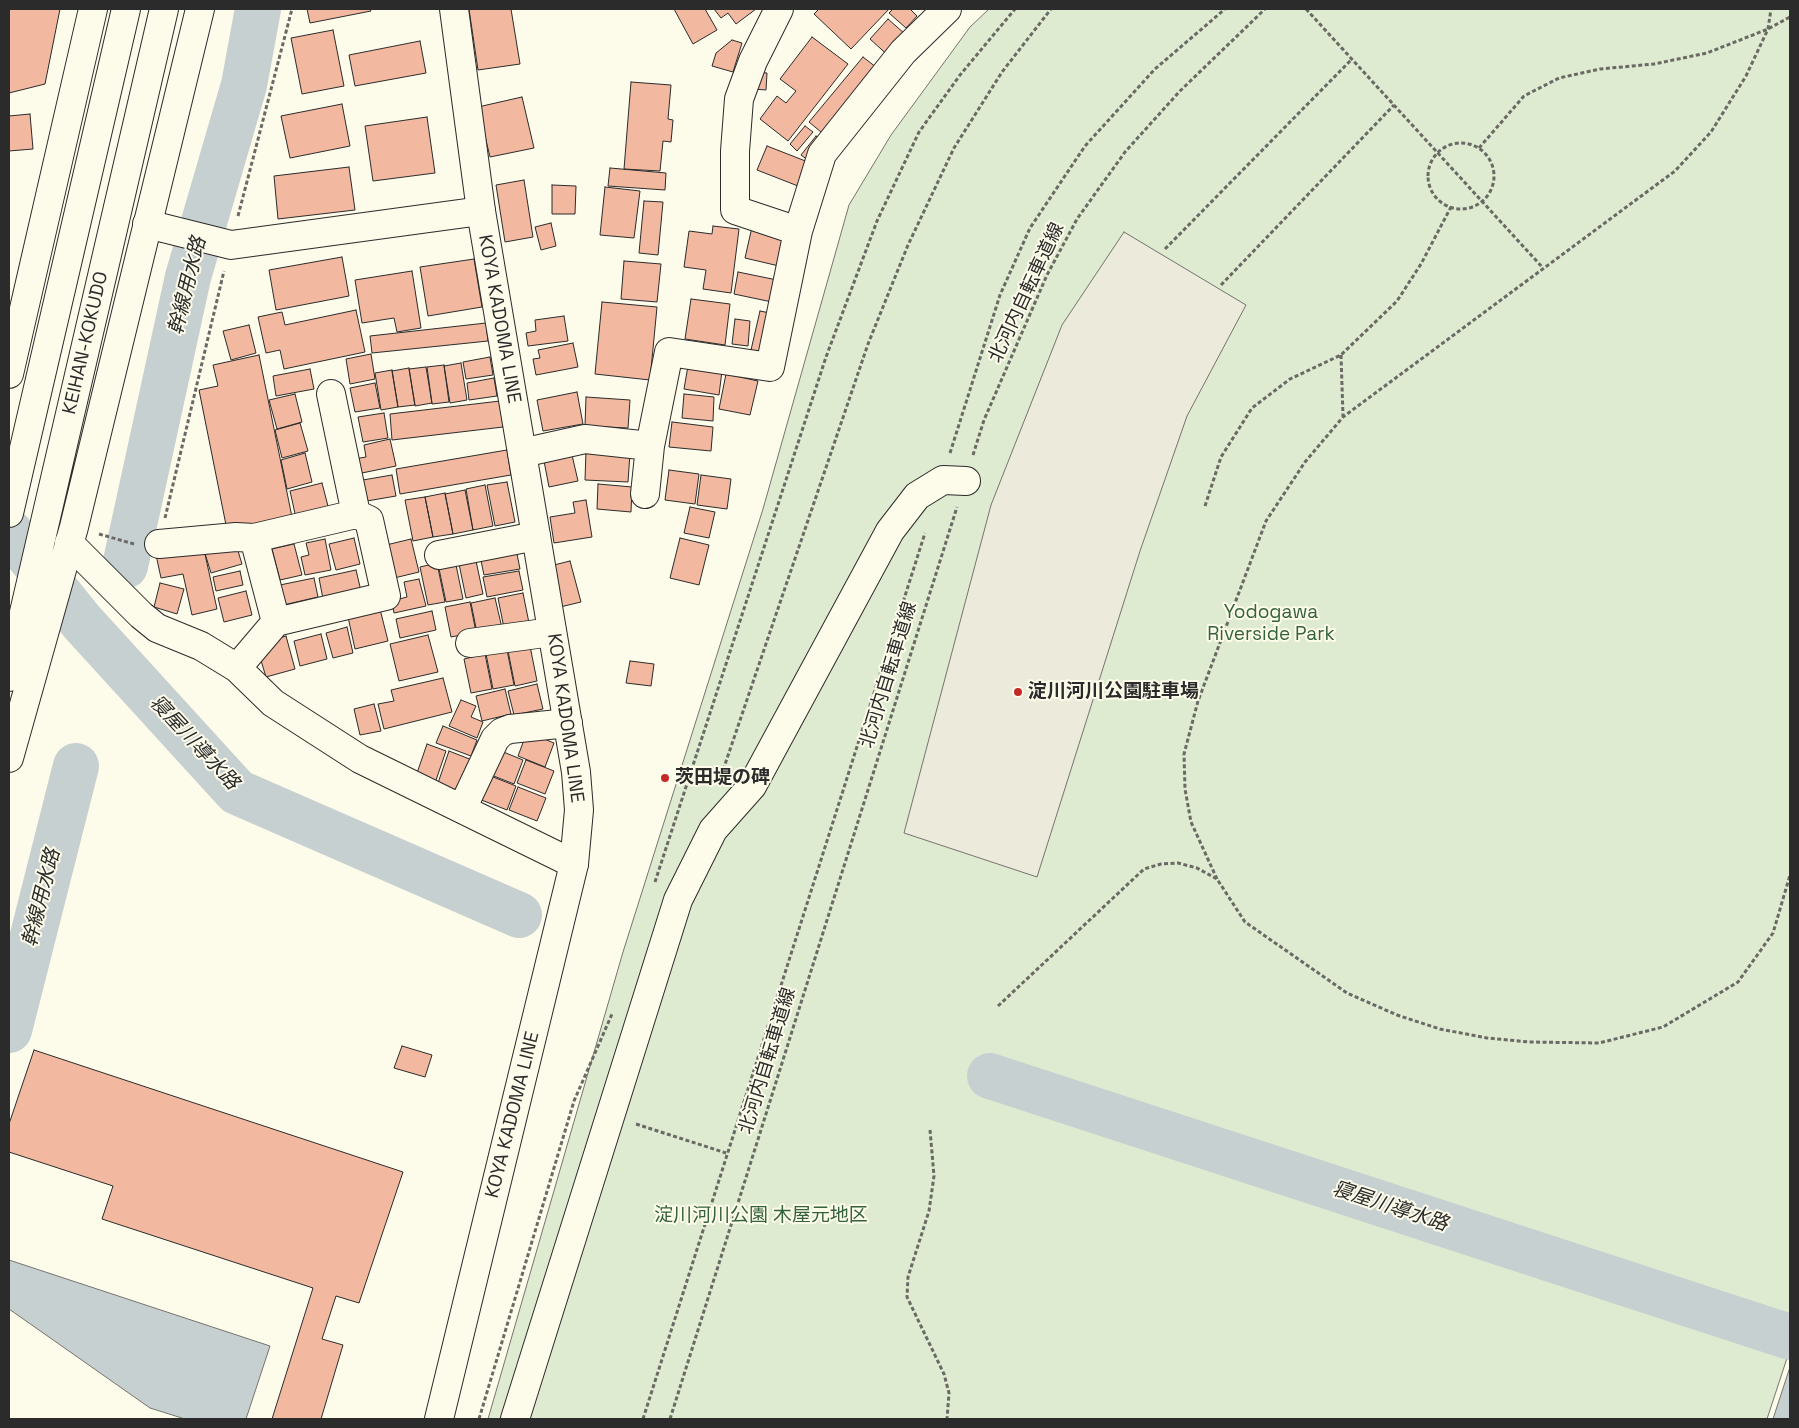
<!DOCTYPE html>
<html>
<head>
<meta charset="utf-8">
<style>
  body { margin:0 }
  #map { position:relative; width:1799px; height:1428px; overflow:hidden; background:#fdfbea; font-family:"Space Grotesk",sans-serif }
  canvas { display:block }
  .frame { position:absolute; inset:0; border:10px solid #2b2b2b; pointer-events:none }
</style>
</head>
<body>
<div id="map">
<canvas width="1799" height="1428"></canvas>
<div class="frame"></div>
</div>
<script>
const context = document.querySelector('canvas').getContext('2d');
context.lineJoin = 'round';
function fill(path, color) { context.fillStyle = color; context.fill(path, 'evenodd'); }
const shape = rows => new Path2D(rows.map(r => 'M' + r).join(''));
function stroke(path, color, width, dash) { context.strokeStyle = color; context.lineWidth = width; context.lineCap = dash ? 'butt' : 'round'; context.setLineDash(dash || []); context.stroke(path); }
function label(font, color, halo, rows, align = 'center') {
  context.font = font + ' "Space Grotesk","Noto Sans JP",sans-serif'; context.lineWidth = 4; context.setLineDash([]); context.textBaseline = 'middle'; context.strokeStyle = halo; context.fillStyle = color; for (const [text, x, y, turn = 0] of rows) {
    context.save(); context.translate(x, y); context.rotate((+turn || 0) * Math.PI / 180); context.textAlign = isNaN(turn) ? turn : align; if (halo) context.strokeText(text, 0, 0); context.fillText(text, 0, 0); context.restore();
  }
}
const green = shape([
  [989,9,1790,9,1790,1349,1767,1419,488,1419,623,952,763,509,849,205,891,135,970,27,989,9]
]);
const parking = shape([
  [1124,232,1246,305,1187,416,1140,551,1037,877,904,833,991,505,1062,325,1124,232]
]);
const water = shape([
  [9,1260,270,1346,246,1419,185,1419,150,1408,9,1309,9,1260],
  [1790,1367,1790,1419,1773,1419,1790,1367]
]);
const river = shape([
  [9,531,81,621,237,792,519,915],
  [125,566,188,277,244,85,258,9],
  [9,1030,76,766],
  [990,1076,1790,1337]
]);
const building = shape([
  [9,9,60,9,45,84,9,93,9,9],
  [307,9,370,9,371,11,310,23,307,9],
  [469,9,511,9,520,64,478,70,469,9],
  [674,9,705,9,717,30,693,44,674,9],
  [714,9,756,9,736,24,728,13,721,18,714,9],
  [819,9,889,9,851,49,814,14,819,9],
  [893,9,910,9,917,16,906,28,889,13,893,9],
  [888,19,905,34,892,59,870,39,888,19],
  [333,30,344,86,302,94,291,38,333,30],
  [812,37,848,64,788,141,760,119,777,96,786,103,796,91,780,79,812,37],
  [732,40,742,43,733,72,712,66,716,53,732,40],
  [420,41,426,73,355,86,349,55,420,41],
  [863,57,881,71,827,137,809,122,863,57],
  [754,72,767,73,766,90,753,89,754,72],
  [631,82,671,85,668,119,673,120,671,142,663,141,660,171,624,169,631,82],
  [522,97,534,148,490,157,478,107,522,97],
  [342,104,350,146,290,158,281,116,342,104],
  [30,114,33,149,9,151,9,116,30,114],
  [427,117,435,173,373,181,365,126,427,117],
  [805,126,813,132,797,151,790,144,805,126],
  [816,136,824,142,809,161,801,155,816,136],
  [767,146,808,162,798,186,757,170,767,146],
  [349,167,355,210,278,219,274,176,349,167],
  [610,168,666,173,665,190,608,186,610,168],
  [524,180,533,237,505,242,496,185,524,180],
  [552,185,576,186,575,214,552,214,552,185],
  [605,187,640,191,634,238,600,235,605,187],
  [644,201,663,202,658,255,639,253,644,201],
  [551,223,556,246,541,250,535,227,551,223],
  [713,226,739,229,731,293,703,289,706,270,684,267,689,231,712,234,713,226],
  [752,227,786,235,779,266,745,258,752,227],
  [342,257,349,296,276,310,269,270,342,257],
  [474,259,482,307,428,316,420,267,474,259],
  [624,261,661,264,657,302,621,299,624,261],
  [412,271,421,328,397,332,394,318,362,323,355,280,412,271],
  [738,272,777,280,772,302,734,294,738,272],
  [691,299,730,304,725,345,685,339,691,299],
  [602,302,657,307,650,380,595,374,602,302],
  [356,310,365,352,284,369,280,350,266,353,258,317,282,312,285,325,356,310],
  [760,311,775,314,766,354,751,350,760,311],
  [564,316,568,341,528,346,526,333,536,331,535,320,564,316],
  [735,319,750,321,748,346,732,344,735,319],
  [486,323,488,341,372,353,370,336,486,323],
  [249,325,256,353,231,360,223,331,249,325],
  [573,343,578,367,536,375,533,359,540,358,538,350,573,343],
  [371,354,375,379,350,384,346,359,371,354],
  [259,355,292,517,227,530,199,390,218,386,213,365,259,355],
  [490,357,493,375,466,379,463,362,490,357],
  [461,363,467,400,450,403,444,366,461,363],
  [444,365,449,402,432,404,427,367,444,365],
  [688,366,722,371,719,395,684,389,688,366],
  [426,367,432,403,415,406,409,369,426,367],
  [409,368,415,405,398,407,392,371,409,368],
  [310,369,314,389,276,396,273,376,310,369],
  [392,370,398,407,381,410,375,373,392,370],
  [726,374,758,381,750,415,719,409,726,374],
  [494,378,497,396,469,400,467,383,494,378],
  [375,383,380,408,355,412,350,388,375,383],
  [577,392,583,424,543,431,537,400,577,392],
  [295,394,302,422,277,429,269,400,295,394],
  [684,394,714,397,713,421,682,418,684,394],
  [586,397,630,400,628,428,585,426,586,397],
  [500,401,503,427,392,440,390,414,500,401],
  [384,413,388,438,363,442,358,417,384,413],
  [672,422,713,427,711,451,669,447,672,422],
  [300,423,308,451,282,458,275,430,300,423],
  [390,439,396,466,357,474,354,459,366,457,364,445,390,439],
  [507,450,511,475,400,494,396,469,507,450],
  [586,451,630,453,628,482,585,480,586,451],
  [305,453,312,482,287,489,281,460,305,453],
  [572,455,578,481,549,487,544,461,572,455],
  [669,470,699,474,695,504,665,500,669,470],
  [392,475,396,496,361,502,357,481,392,475],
  [701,475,731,479,727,509,697,505,701,475],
  [507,482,515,522,495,526,487,485,507,482],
  [322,483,329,510,296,518,290,491,322,483],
  [598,484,632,487,631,512,597,509,598,484],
  [485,485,493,526,473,530,466,489,485,485],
  [465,490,473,530,453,534,445,494,465,490],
  [445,493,453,534,433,537,425,497,445,493],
  [425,497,433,537,413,541,405,500,425,497],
  [586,500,592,537,554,543,550,517,575,513,573,502,586,500],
  [690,507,715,512,709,538,684,533,690,507],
  [234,538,242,564,211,573,203,547,234,538],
  [354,538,360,564,336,570,329,544,354,538],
  [680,538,709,545,699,585,670,578,680,538],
  [325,539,331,570,305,575,301,557,309,555,306,543,325,539],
  [411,539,419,572,390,579,382,546,411,539],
  [294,544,302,575,280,580,272,549,294,544],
  [203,545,217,609,192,615,183,574,161,578,156,555,203,545],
  [516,549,520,569,484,575,480,556,516,549],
  [475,556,483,594,466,598,458,559,475,556],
  [455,560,463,599,446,602,438,564,455,560],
  [570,561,581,602,556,608,546,567,570,561],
  [437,563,445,602,428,605,420,567,437,563],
  [356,570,361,591,323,599,319,578,356,570],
  [240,571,243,585,216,591,213,577,240,571],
  [519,571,523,590,487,597,483,577,519,571],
  [314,578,318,597,279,606,275,586,314,578],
  [419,579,426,606,394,613,392,601,407,597,404,582,419,579],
  [160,583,184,589,177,614,154,607,160,583],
  [246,591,252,615,224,622,218,598,246,591],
  [523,593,529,623,504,628,498,598,523,593],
  [495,598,502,628,477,633,471,603,495,598],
  [470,602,476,632,451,637,445,607,470,602],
  [380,609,388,641,355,649,348,617,380,609],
  [432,611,436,630,400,638,396,619,432,611],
  [347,627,353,653,333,658,326,633,347,627],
  [321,634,327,659,300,666,294,641,321,634],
  [428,635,438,672,399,681,390,644,428,635],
  [286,636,295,669,266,677,259,654,268,641,286,636],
  [530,646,537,681,515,686,508,651,530,646],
  [507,650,514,685,493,689,486,654,507,650],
  [485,654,492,689,471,693,464,659,485,654],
  [630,661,654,664,651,686,626,683,630,661],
  [443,678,452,712,384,729,378,704,394,701,391,690,443,678],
  [537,684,543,709,514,715,508,691,537,684],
  [505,689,511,714,482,721,476,696,505,689],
  [461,700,476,706,471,717,483,722,477,738,449,726,461,700],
  [374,704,381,731,360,735,354,709,374,704],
  [443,726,477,740,471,756,436,743,443,726],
  [527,732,554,743,545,767,518,756,527,732],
  [427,744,446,751,435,783,416,776,427,744],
  [496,749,523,760,514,784,486,773,496,749],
  [449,751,472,760,461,792,438,783,449,751],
  [526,760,554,771,545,794,517,783,526,760],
  [488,775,516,786,507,810,479,799,488,775],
  [518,787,546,798,537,821,509,810,518,787],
  [402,1046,432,1055,425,1077,394,1068,402,1046],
  [34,1050,403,1172,359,1303,336,1296,322,1339,343,1345,321,1419,272,1419,313,1288,102,1219,113,1186,9,1152,9,1124,34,1050]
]);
const path = shape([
  [1306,9,1543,268],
  '1428 176a33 33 0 1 1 66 0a33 33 0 1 1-66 0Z',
  [1479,148,1524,96,1559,78,1600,69,1654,64,1707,53,1768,29,1790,17],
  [238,216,292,9],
  [1165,249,1352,59],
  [1221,285,1394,105],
  [1341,355,1343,416],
  [950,453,1000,295,1030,228,1085,146,1155,69,1225,9],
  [973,455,984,420,1047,275,1077,219,1125,152,1180,91,1265,9],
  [1205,506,1221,457,1252,408,1290,379,1341,355,1397,301,1421,264,1451,207],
  [165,518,224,271],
  [99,534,134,544],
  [719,782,868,344,908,245,954,148,1002,72,1051,9],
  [1217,879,1191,822,1185,789,1184,754,1198,701,1266,521,1305,462,1343,417,1675,171,1711,132,1746,76,1768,29,1771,9],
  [655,882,826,357,877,221,919,132,960,75,1015,9],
  [998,1006,1144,869,1161,864,1178,863,1197,868,1217,879,1245,922,1347,993,1397,1015,1440,1029,1487,1038,1529,1042,1599,1043,1663,1027,1738,982,1773,933,1790,875],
  [636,1124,726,1153],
  [930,1130,934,1176,929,1211,908,1277,907,1297,944,1374,949,1393,947,1419],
  [479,1419,574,1101,612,1014],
  [643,1419,925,533],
  [670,1419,957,507]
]);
const minor = shape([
  [779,9,753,61,739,99,735,151,735,210,798,231],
  [147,224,231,245,481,211],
  [331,394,356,514],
  [522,453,585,439,650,446,669,352,770,367,798,231,822,154,903,52,947,9],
  [645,494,650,446],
  [69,543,141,615,157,628,201,646,237,668,273,703,360,759,574,864],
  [159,544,236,537,254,538],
  [439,555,536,536],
  [470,643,552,632],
  [237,668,276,622,254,538,356,514,369,520,386,596,276,622],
  [462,809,495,739,502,732,510,729,568,723],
  [515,1419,678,900,713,830,752,786,890,531,917,496,943,480,966,481]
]);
const major = shape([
  [439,1419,574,864,579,810,576,772,481,211,454,9]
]);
const highway = shape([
  [9,374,93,9],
  [9,513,126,9],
  [9,677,164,9],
  [9,758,74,527,200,9]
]);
const markers = [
  [1018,692,5,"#c62828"],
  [665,778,5,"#c62828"]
];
const streetNames = [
  ["北河内自転車道線",1027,293,-65],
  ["KOYA KADOMA LINE",499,319,80],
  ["KEIHAN-KOKUDO",86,343,-77],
  ["北河内自転車道線",889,675,-73],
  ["KOYA KADOMA LINE",565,718,82],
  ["北河内自転車道線",768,1061,-73],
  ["KOYA KADOMA LINE",513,1115,-76]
];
const parkNames = [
  ["Yodogawa",1271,613],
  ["Riverside Park",1271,635],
  ["淀川河川公園 木屋元地区",761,1216]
];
const poiNames = [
  ["淀川河川公園駐車場",1028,692],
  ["茨田堤の碑",675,778]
];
const waterNames = [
  ["幹線用水路",188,286,-76],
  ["寝屋川導水路",194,743,47],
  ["幹線用水路",42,898,-76],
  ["寝屋川導水路",1390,1207,18]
];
fill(green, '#deebd1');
stroke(green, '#74746e', 1);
fill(parking, '#eceadb');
stroke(parking, '#74746e', 1);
fill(water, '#c7d0d0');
stroke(water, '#74746e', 1);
stroke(river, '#c7d0d0', 46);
fill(building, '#f2b8a0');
stroke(building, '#2b2b2b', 1);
stroke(minor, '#2b2b2b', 30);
stroke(major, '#2b2b2b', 30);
stroke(highway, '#2b2b2b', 30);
stroke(path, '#6a6964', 3, [4, 2.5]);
stroke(minor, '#fdfbea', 28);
stroke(major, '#fdfbea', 28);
stroke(highway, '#fdfbea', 28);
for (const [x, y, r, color] of markers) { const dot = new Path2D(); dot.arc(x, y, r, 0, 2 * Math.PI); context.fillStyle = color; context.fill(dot); stroke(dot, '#fdfbea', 2); }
label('19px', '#2b2b2b', '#fdfbea', streetNames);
label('19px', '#34623c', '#fdfbea', parkNames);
label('bold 19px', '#2b2b2b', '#fdfbea', poiNames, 'left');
label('italic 20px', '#2b2b2b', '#fdfbea', waterNames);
</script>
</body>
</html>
